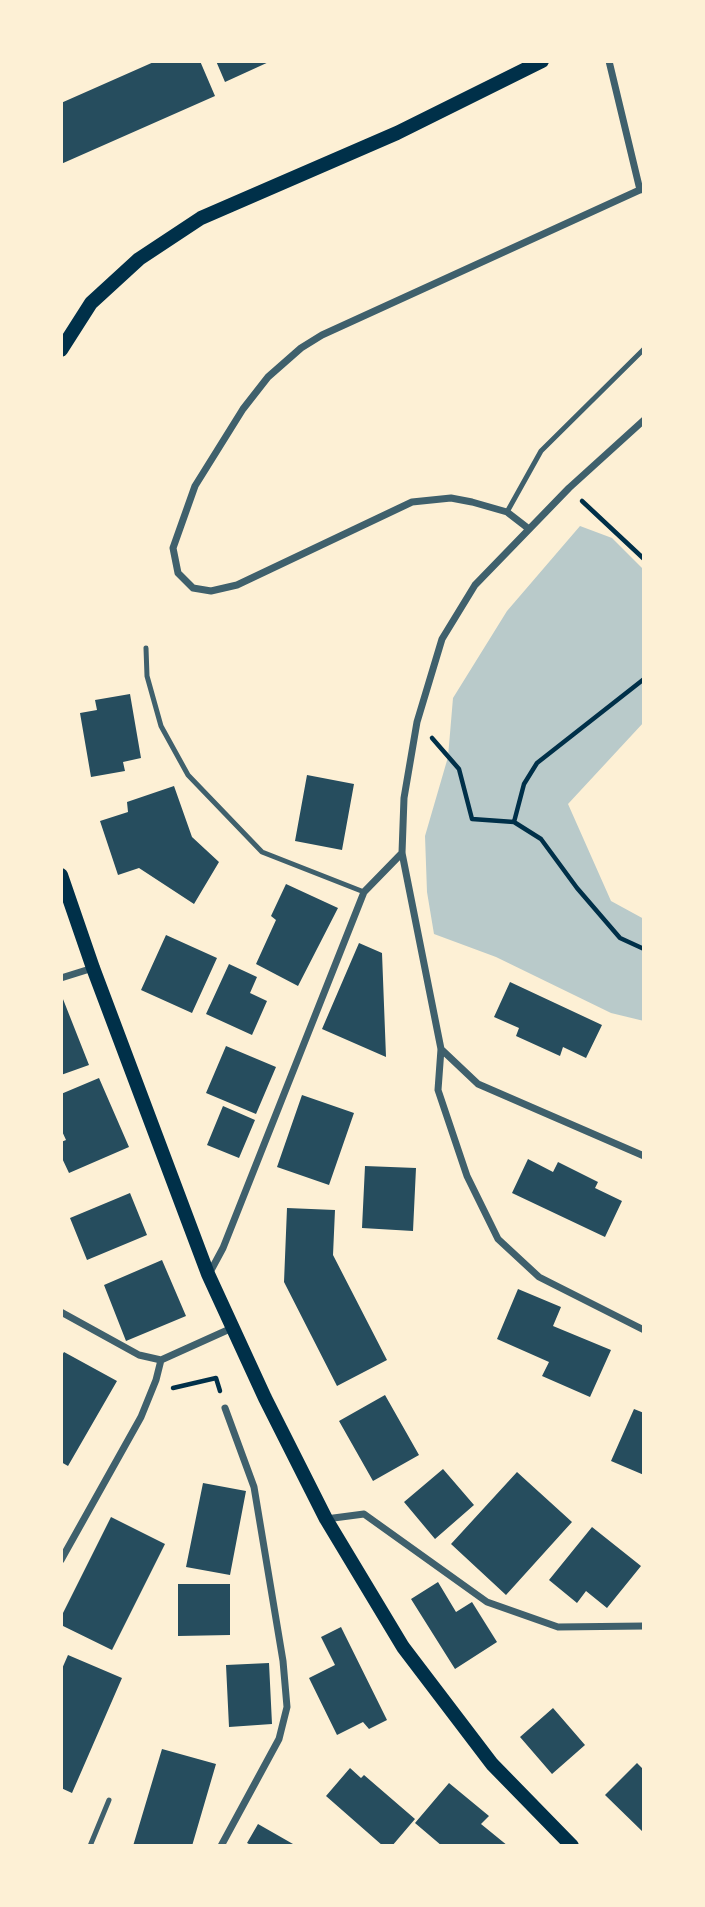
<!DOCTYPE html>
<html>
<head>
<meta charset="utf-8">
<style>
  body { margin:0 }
  #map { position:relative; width:705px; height:1907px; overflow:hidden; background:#fdf0d5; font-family:"Archivo Narrow",sans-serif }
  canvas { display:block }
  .frame { position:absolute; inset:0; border:63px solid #fdf0d5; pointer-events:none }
</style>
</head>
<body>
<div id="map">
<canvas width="705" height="1907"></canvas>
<div class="frame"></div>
</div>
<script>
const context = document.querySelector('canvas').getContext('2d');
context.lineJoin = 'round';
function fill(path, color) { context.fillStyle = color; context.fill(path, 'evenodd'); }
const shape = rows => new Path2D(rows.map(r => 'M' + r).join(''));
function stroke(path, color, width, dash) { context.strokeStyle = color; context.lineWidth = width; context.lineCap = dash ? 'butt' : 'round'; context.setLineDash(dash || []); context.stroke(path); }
const green = shape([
  [580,526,612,538,644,570,644,722,568,804,611,901,644,919,644,1021,611,1013,496,957,434,934,427,892,425,836,448,757,453,698,507,611]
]);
const building = shape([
  [156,61,200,61,215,96,61,164,61,103],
  [216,61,271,61,225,82],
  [130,694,141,758,123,762,125,771,91,777,80,713,97,710,95,700],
  [307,775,354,784,342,850,295,841],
  [174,786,192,837,219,862,194,904,139,868,118,875,100,821,128,812,127,802],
  [286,884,338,908,298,986,256,964,276,920,271,916],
  [166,935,217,958,192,1013,141,990],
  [359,943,382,953,386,1057,322,1029],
  [229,964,257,977,250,993,267,1001,252,1035,206,1014],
  [510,982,602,1025,586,1058,563,1047,560,1056,516,1036,519,1028,494,1017],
  [61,994,89,1065,61,1075],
  [226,1046,276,1067,256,1114,206,1093],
  [99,1078,129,1147,69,1173,61,1156,61,1142,66,1140,61,1129,61,1094],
  [302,1095,354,1113,329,1185,277,1167],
  [223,1106,255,1120,239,1158,207,1145],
  [528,1159,553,1172,558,1162,598,1182,595,1188,622,1201,605,1237,512,1193],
  [365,1166,416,1168,413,1231,362,1228],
  [130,1193,147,1235,87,1260,70,1218],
  [287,1208,335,1210,333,1255,387,1360,337,1386,284,1282],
  [162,1260,186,1316,126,1341,104,1285],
  [518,1289,561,1307,553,1326,611,1350,590,1397,542,1376,549,1362,497,1339],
  [64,1352,117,1381,68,1466,61,1462,61,1357],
  [385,1395,419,1455,373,1481,339,1421],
  [634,1409,644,1413,644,1475,611,1461],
  [443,1469,474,1505,435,1539,404,1502],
  [517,1472,572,1522,506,1595,451,1544],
  [203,1483,246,1491,230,1575,186,1567],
  [111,1517,165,1544,112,1650,61,1625,61,1617],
  [592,1527,641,1566,607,1608,586,1591,577,1603,549,1580],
  [438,1582,456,1612,472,1602,497,1642,455,1669,411,1599],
  [178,1584,230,1584,230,1635,178,1636],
  [341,1627,387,1720,369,1729,363,1722,337,1735,309,1678,335,1665,321,1637],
  [68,1655,122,1678,72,1793,61,1788,61,1671],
  [269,1663,272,1724,229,1727,226,1665],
  [553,1708,585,1745,552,1774,520,1737],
  [162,1749,216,1764,192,1846,133,1846],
  [637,1763,644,1770,644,1833,605,1795],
  [350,1768,361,1778,364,1775,415,1819,392,1846,383,1846,326,1796],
  [449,1783,489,1816,481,1824,508,1846,442,1846,415,1823],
  [258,1824,293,1844,291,1846,253,1846,247,1843]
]);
const path = shape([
  [582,501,644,559],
  [432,738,459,769,472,819,514,822,524,784,537,763,644,679],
  [514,822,541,839,577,888,620,938,644,949],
  [173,1388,216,1378,220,1391]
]);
const service = shape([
  [507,512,541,451,644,349],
  [146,648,147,676,161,726,188,775,262,852,364,892],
  [90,1846,109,1800]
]);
const minor = shape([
  [609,61,640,190],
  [644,420,569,488,475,585,442,639,417,722,404,798,402,853,441,1049,438,1090,467,1176,498,1239,539,1277,644,1330],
  [529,529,507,512,472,502,451,498,412,502,237,585,211,591,193,588,178,573,173,548,195,486,243,409,268,377,301,348,322,335,644,188],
  [61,978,93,968],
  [441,1049,478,1084,644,1156],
  [209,1274,223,1248,364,892,402,853],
  [61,1312,139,1355,161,1360],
  [161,1360,232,1328],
  [326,1519,364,1514,487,1602,558,1627,644,1626],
  [61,1560,141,1417,156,1380,161,1360],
  [221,1846,279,1739,287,1707,283,1661,254,1487,225,1408]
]);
const secondary = shape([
  [61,350,91,303,139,259,201,218,397,133,542,61],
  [61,875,93,968,208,1274,265,1398,326,1519,403,1647,492,1764,572,1846]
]);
fill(green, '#b9caca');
fill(building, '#264d5e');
stroke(path, '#003049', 4.5);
stroke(service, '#3f606c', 5);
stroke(minor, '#3f606c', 7);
stroke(secondary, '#003049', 14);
</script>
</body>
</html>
